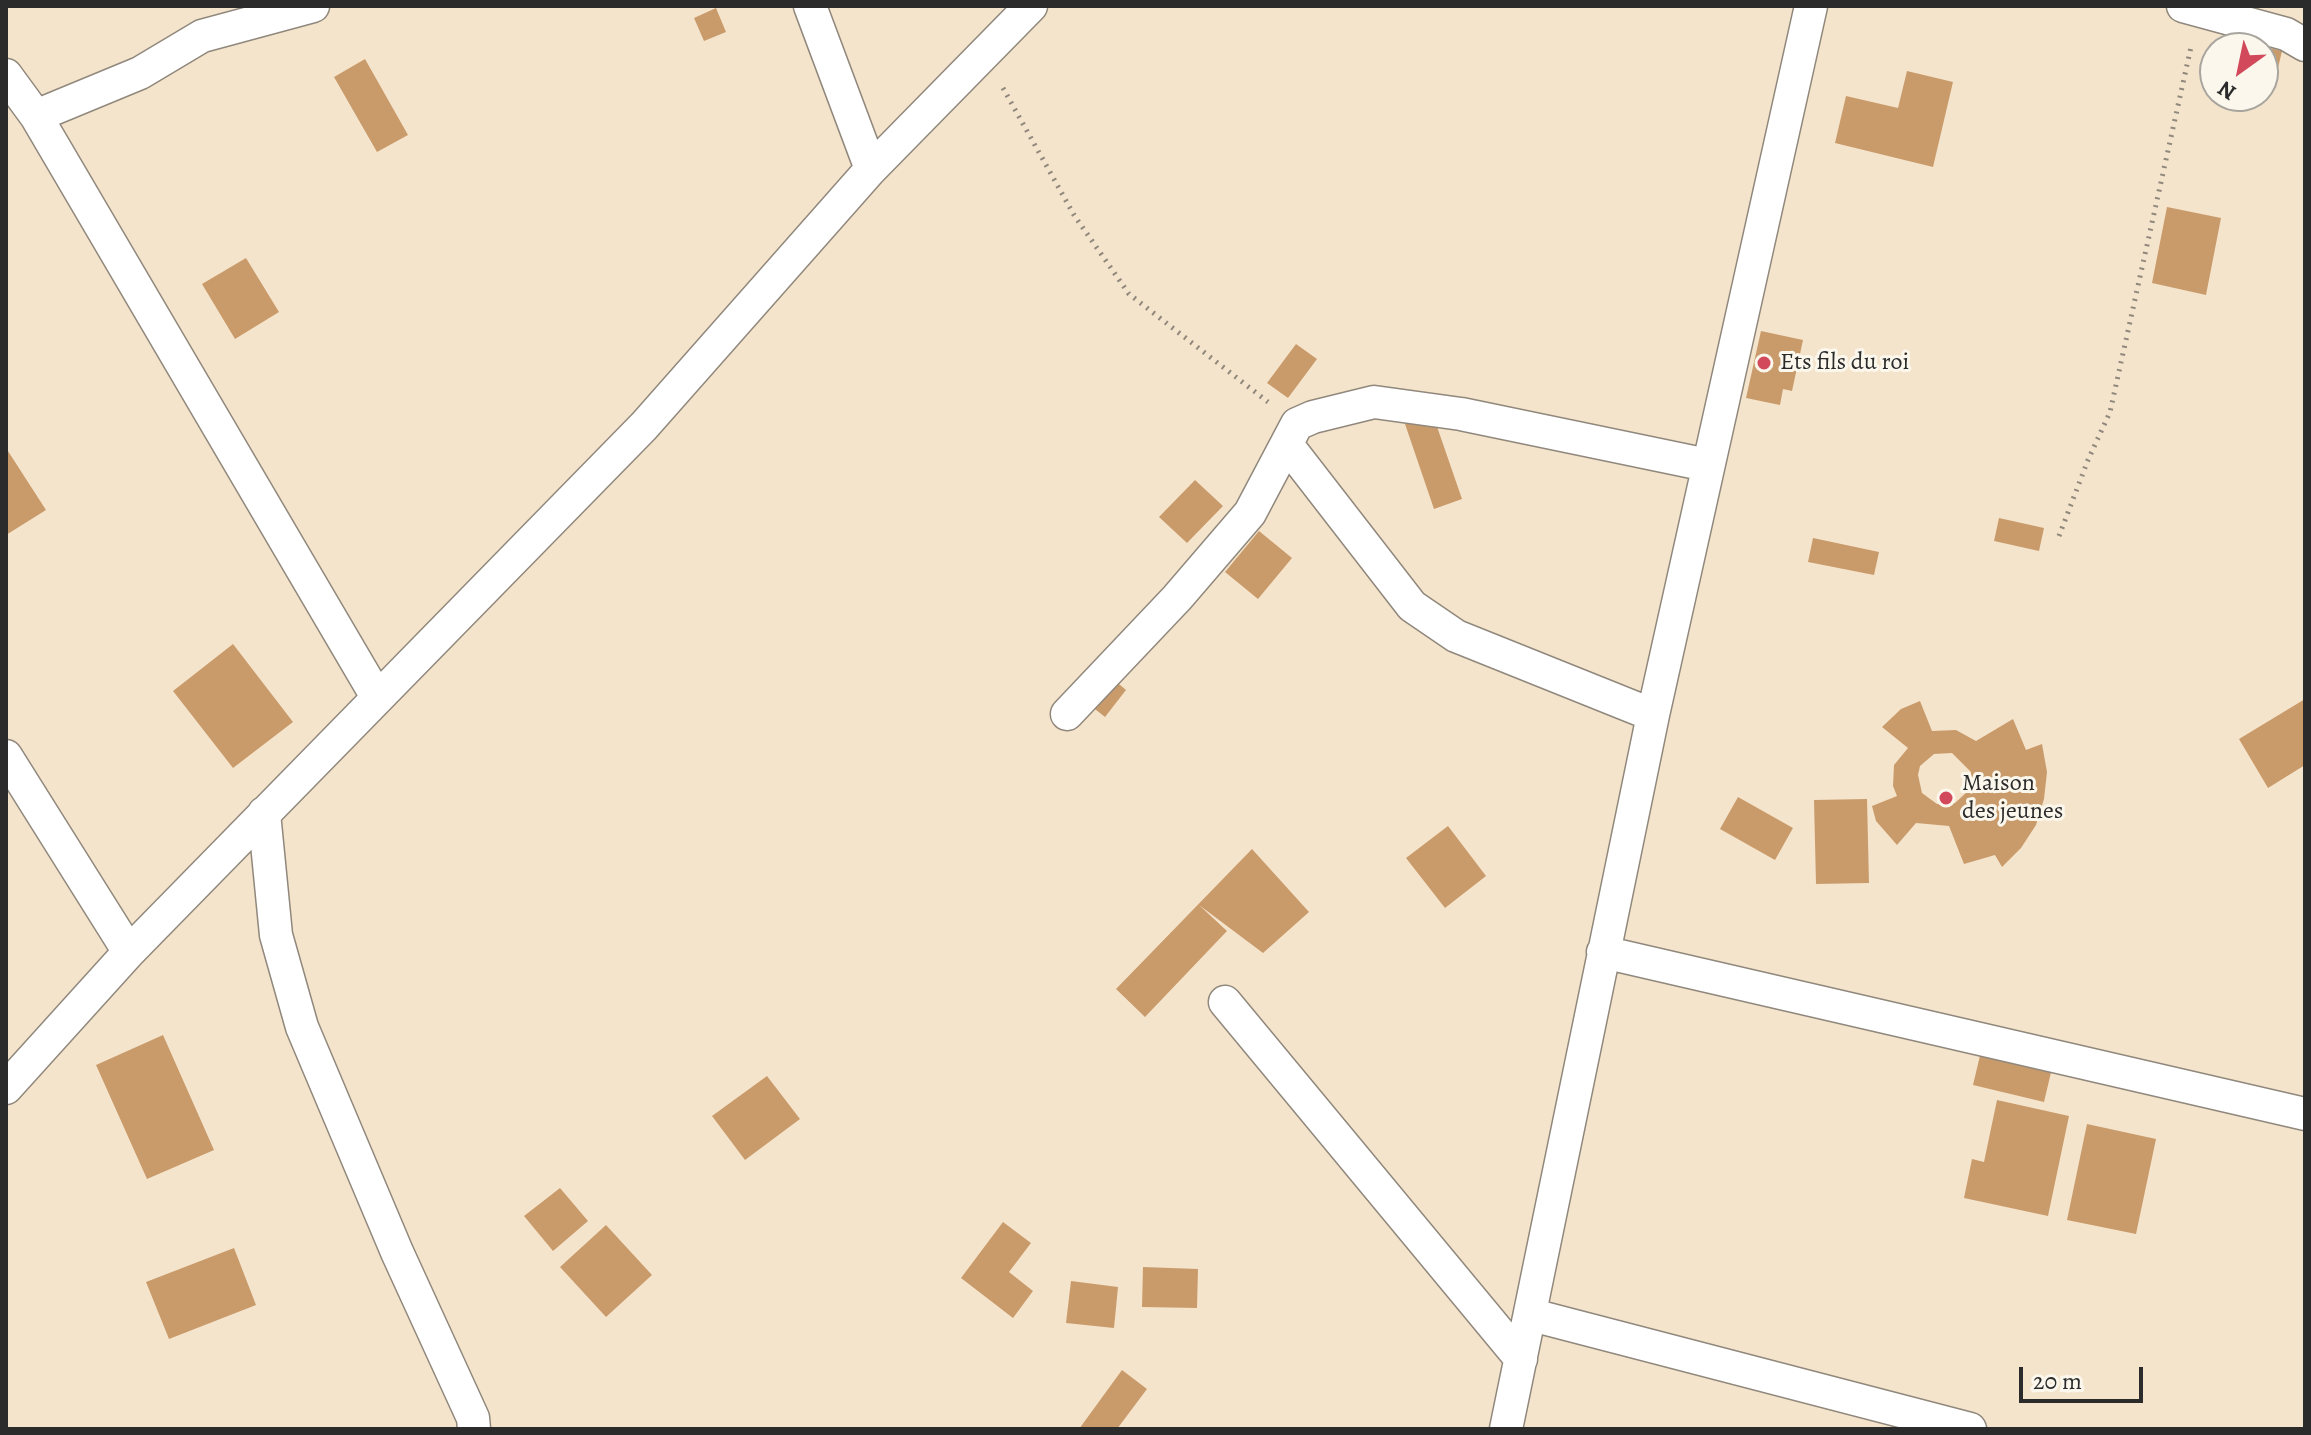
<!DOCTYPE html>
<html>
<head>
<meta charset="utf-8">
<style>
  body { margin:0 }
  #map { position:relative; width:2311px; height:1435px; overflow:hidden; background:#f5e4cc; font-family:Alegreya,serif }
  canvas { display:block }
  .frame { position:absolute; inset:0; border:8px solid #2b2b2b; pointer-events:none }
  .north { position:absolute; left:2199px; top:32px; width:80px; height:80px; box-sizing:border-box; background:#fbf7ec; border:2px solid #a8a59f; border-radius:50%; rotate:213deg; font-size:22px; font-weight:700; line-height:32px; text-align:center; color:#2b2b2b }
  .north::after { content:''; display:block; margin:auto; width:28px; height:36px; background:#d1495b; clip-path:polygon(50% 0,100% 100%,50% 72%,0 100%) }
  .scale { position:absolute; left:2019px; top:1367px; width:124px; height:36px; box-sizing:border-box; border:4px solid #2b2b2b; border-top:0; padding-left:10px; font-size:24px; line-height:28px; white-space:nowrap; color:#2b2b2b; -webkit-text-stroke:6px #fbf7ec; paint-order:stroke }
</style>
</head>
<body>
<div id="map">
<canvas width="2311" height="1435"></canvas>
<div class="frame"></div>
<div class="north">N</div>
<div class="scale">20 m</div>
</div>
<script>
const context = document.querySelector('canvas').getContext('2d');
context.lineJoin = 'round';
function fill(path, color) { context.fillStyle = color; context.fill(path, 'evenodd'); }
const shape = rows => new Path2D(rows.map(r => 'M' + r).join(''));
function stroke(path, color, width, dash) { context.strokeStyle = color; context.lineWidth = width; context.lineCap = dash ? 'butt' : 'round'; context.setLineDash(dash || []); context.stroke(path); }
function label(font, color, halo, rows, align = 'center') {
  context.font = font + ' Alegreya,serif'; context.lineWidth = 6; context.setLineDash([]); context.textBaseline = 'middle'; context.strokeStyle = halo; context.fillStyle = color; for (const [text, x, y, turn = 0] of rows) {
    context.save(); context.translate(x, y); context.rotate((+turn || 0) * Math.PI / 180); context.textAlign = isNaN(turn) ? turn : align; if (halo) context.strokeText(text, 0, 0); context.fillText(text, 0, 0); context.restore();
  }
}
const building = shape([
  [716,8,726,32,704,41,694,18],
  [2221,36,2282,51,2275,81,2263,78,2263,48,2218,48],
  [365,59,408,135,377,152,334,77],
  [1907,71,1953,82,1933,167,1835,143,1846,96,1898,108],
  [2167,207,2221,218,2206,295,2152,283],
  [246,258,279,312,235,339,202,284],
  [1761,331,1803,340,1792,391,1783,389,1780,405,1746,398],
  [1296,344,1317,359,1288,398,1267,383],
  [1433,415,1462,499,1434,509,1405,424],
  [6,448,46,510,6,535],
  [1195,480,1223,506,1187,543,1159,517],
  [1999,518,2044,528,2039,551,1994,541],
  [1259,531,1292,558,1258,599,1225,572],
  [1813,538,1879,552,1874,575,1808,562],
  [233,644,293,722,233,768,173,691],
  [1113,679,1126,690,1105,717,1091,706],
  [2305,699,2305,765,2268,788,2239,739],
  [1920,701,1932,731,1956,730,1976,741,2013,719,2026,750,2042,744,2047,772,2044,799,2036,825,2021,848,2002,867,1995,855,1964,864,1949,826,1916,823,1897,845,1876,821,1872,806,1897,796,1893,786,1894,765,1908,748,1882,727,1901,709],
  [1952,753,1971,772,1969,790,1955,803,1937,804,1922,793,1918,775,1920,766,1934,754],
  [1738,797,1793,828,1775,860,1720,829],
  [1867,799,1869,883,1816,884,1814,800],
  [1448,826,1486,876,1445,908,1406,858],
  [1252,849,1309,912,1263,953,1199,905,1227,931,1145,1017,1116,989],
  [163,1035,214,1150,147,1179,96,1065],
  [1982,1047,2053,1064,2044,1102,1973,1085],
  [767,1076,800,1119,745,1160,712,1116],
  [1997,1100,2069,1116,2048,1216,1964,1198,1972,1159,1984,1162],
  [2087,1124,2156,1139,2136,1234,2067,1220],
  [560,1188,588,1221,553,1251,524,1216],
  [1003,1222,1031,1243,1009,1272,1033,1291,1013,1318,961,1278],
  [606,1225,652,1275,606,1317,560,1267],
  [234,1248,256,1305,169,1339,146,1282],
  [1143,1267,1198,1269,1197,1308,1142,1307],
  [1071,1281,1118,1287,1114,1328,1066,1323],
  [1122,1370,1147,1389,1117,1429,1079,1429]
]);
const path = shape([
  [1003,88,1074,215,1129,294,1268,402],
  [2059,536,2088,460,2110,412,2191,47]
]);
const street = shape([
  [810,6,871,169],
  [2183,6,2286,34,2305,45],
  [6,75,36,116,377,697],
  [36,116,140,73,202,36,313,6],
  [1288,446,1412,606,1456,636,1653,715],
  [1067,714,1177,598,1250,513,1297,424,1313,417,1374,402,1461,414,1707,465],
  [6,756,129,952],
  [264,813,276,935,302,1027,397,1252,473,1418,474,1429],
  [1603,952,2305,1114],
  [1225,1002,1521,1359],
  [6,1088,129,952,644,426,871,169,1031,6],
  [1532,1315,1970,1429],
  [1506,1429,1653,715,1811,6]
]);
const markers = [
  [1764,363,8,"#d1495b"],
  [1946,798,8,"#d1495b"]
];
const poiNames = [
  ["Ets fils du roi",1780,363],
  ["Maison",1962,784],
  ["des jeunes",1962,812]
];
fill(building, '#c99b6b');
stroke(street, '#90887c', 35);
stroke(path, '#90887c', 5, [2, 6]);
stroke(street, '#fff', 32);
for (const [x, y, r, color] of markers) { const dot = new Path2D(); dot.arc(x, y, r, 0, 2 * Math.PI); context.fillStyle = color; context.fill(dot); stroke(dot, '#fbf7ec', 3); }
label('24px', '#2b2b2b', '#fbf7ec', poiNames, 'left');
</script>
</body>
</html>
